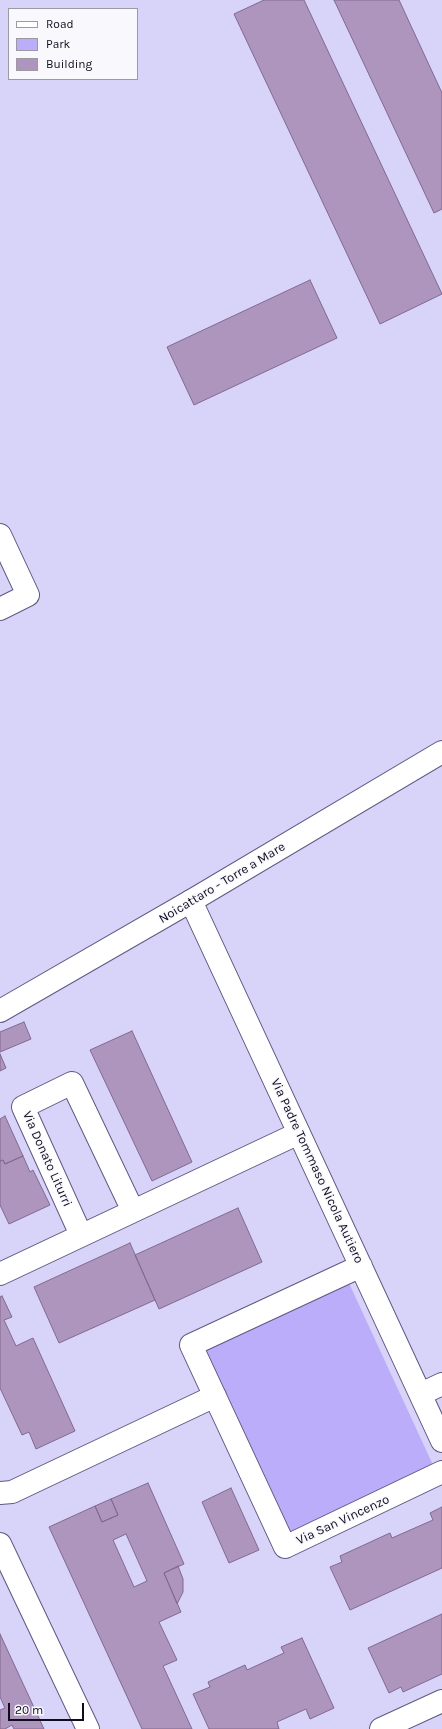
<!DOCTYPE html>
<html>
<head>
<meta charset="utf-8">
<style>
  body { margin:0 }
  #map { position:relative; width:442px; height:1729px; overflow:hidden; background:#d8d3f9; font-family:Karla,sans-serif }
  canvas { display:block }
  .legend { position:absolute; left:8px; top:8px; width:130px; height:72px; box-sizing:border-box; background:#f9f8fd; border:1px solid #9b9aa3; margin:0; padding:5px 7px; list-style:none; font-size:12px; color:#0f0c1c }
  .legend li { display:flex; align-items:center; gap:8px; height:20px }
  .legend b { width:20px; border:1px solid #9b9aa3 }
  .scale { position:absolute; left:8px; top:1703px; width:76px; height:18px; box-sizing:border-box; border:2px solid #0f0c1c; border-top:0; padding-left:5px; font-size:12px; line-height:14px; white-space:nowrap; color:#0f0c1c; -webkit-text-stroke:3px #f9f8fd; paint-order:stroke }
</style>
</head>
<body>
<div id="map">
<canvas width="442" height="1729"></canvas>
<ul class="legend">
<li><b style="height:5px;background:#fff"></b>Road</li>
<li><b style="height:11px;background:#bbadfa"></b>Park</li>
<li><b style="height:11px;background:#ae95be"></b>Building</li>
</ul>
<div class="scale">20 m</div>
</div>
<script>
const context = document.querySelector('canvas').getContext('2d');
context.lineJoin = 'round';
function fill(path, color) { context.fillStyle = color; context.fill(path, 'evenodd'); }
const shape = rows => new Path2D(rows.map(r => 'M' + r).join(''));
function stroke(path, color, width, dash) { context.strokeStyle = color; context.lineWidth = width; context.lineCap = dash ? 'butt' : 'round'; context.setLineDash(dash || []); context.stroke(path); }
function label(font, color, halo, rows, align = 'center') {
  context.font = font + ' Karla,sans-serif'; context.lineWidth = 3; context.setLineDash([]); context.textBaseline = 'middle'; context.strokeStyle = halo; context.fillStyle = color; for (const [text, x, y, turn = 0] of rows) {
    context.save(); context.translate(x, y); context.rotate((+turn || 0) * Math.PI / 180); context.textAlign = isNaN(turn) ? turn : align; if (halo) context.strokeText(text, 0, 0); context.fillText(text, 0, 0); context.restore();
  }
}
const green = shape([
  [348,1281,433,1465,289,1532,204,1348]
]);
const building = shape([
  [264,0,304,0,442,294,380,324,234,14,264,0],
  [334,0,399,0,442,93,442,209,434,213,334,0],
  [310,280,337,338,194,405,167,347,310,280],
  [24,1022,31,1039,0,1052,0,1032,24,1022],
  [132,1031,192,1162,152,1181,90,1050,132,1031],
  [0,1054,6,1068,0,1071,0,1054],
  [5,1116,23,1156,5,1164,3,1160,0,1161,0,1119,5,1116],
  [23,1156,30,1172,33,1170,50,1205,9,1224,0,1205,0,1161,3,1160,5,1164,23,1156],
  [238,1208,262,1262,159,1309,135,1255,238,1208],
  [130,1243,155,1300,59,1343,34,1287,130,1243],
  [2,1296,12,1317,4,1320,16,1346,33,1338,75,1431,36,1449,29,1432,22,1435,0,1388,0,1297,2,1296],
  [148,1483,184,1564,164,1573,181,1612,159,1622,177,1660,163,1666,192,1729,142,1729,49,1527,95,1506,102,1522,118,1515,111,1499,148,1483],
  [126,1534,147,1581,134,1587,113,1540,126,1534],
  [231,1488,259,1550,229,1563,202,1502,231,1488],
  [111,1499,118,1515,102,1522,95,1506,111,1499],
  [442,1507,442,1568,350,1610,330,1567,342,1562,340,1556,390,1533,392,1538,433,1520,430,1513,442,1507],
  [178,1566,183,1579,183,1592,177,1604,164,1573,178,1566],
  [442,1614,442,1674,403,1692,401,1687,389,1693,368,1648,442,1614],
  [0,1634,44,1729,14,1729,12,1725,5,1729,0,1729,0,1710,5,1708,0,1697,0,1634],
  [302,1638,334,1708,310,1719,306,1709,277,1722,279,1729,209,1729,193,1694,210,1687,208,1682,245,1665,247,1670,284,1653,281,1647,302,1638]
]);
const street = shape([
  [0,535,28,595,0,609],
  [191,901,442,1441],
  [81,1235,23,1107,72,1083,133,1211],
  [361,1266,191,1345,285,1547,442,1472],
  [0,1274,299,1133],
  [421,1394,442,1384],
  [0,1493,12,1492,215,1396],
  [0,1544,88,1729],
  [381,1729,442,1701]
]);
const secondary = shape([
  [0,1011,191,901,442,752]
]);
const streetNames = [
  ["Noicattaro - Torre a Mare",222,883,-31],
  ["Via Donato Liturri",47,1159,66],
  ["Via Padre Tommaso Nicola Autiero",317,1171,65],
  ["Via San Vincenzo",343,1520,-25]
];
fill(green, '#bbadfa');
fill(building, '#ae95be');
stroke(building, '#816990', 1);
stroke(street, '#605881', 24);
stroke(secondary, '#605881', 24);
stroke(street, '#fff', 22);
stroke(secondary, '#fff', 22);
label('13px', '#0f0c1c', '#f9f8fd', streetNames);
</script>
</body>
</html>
